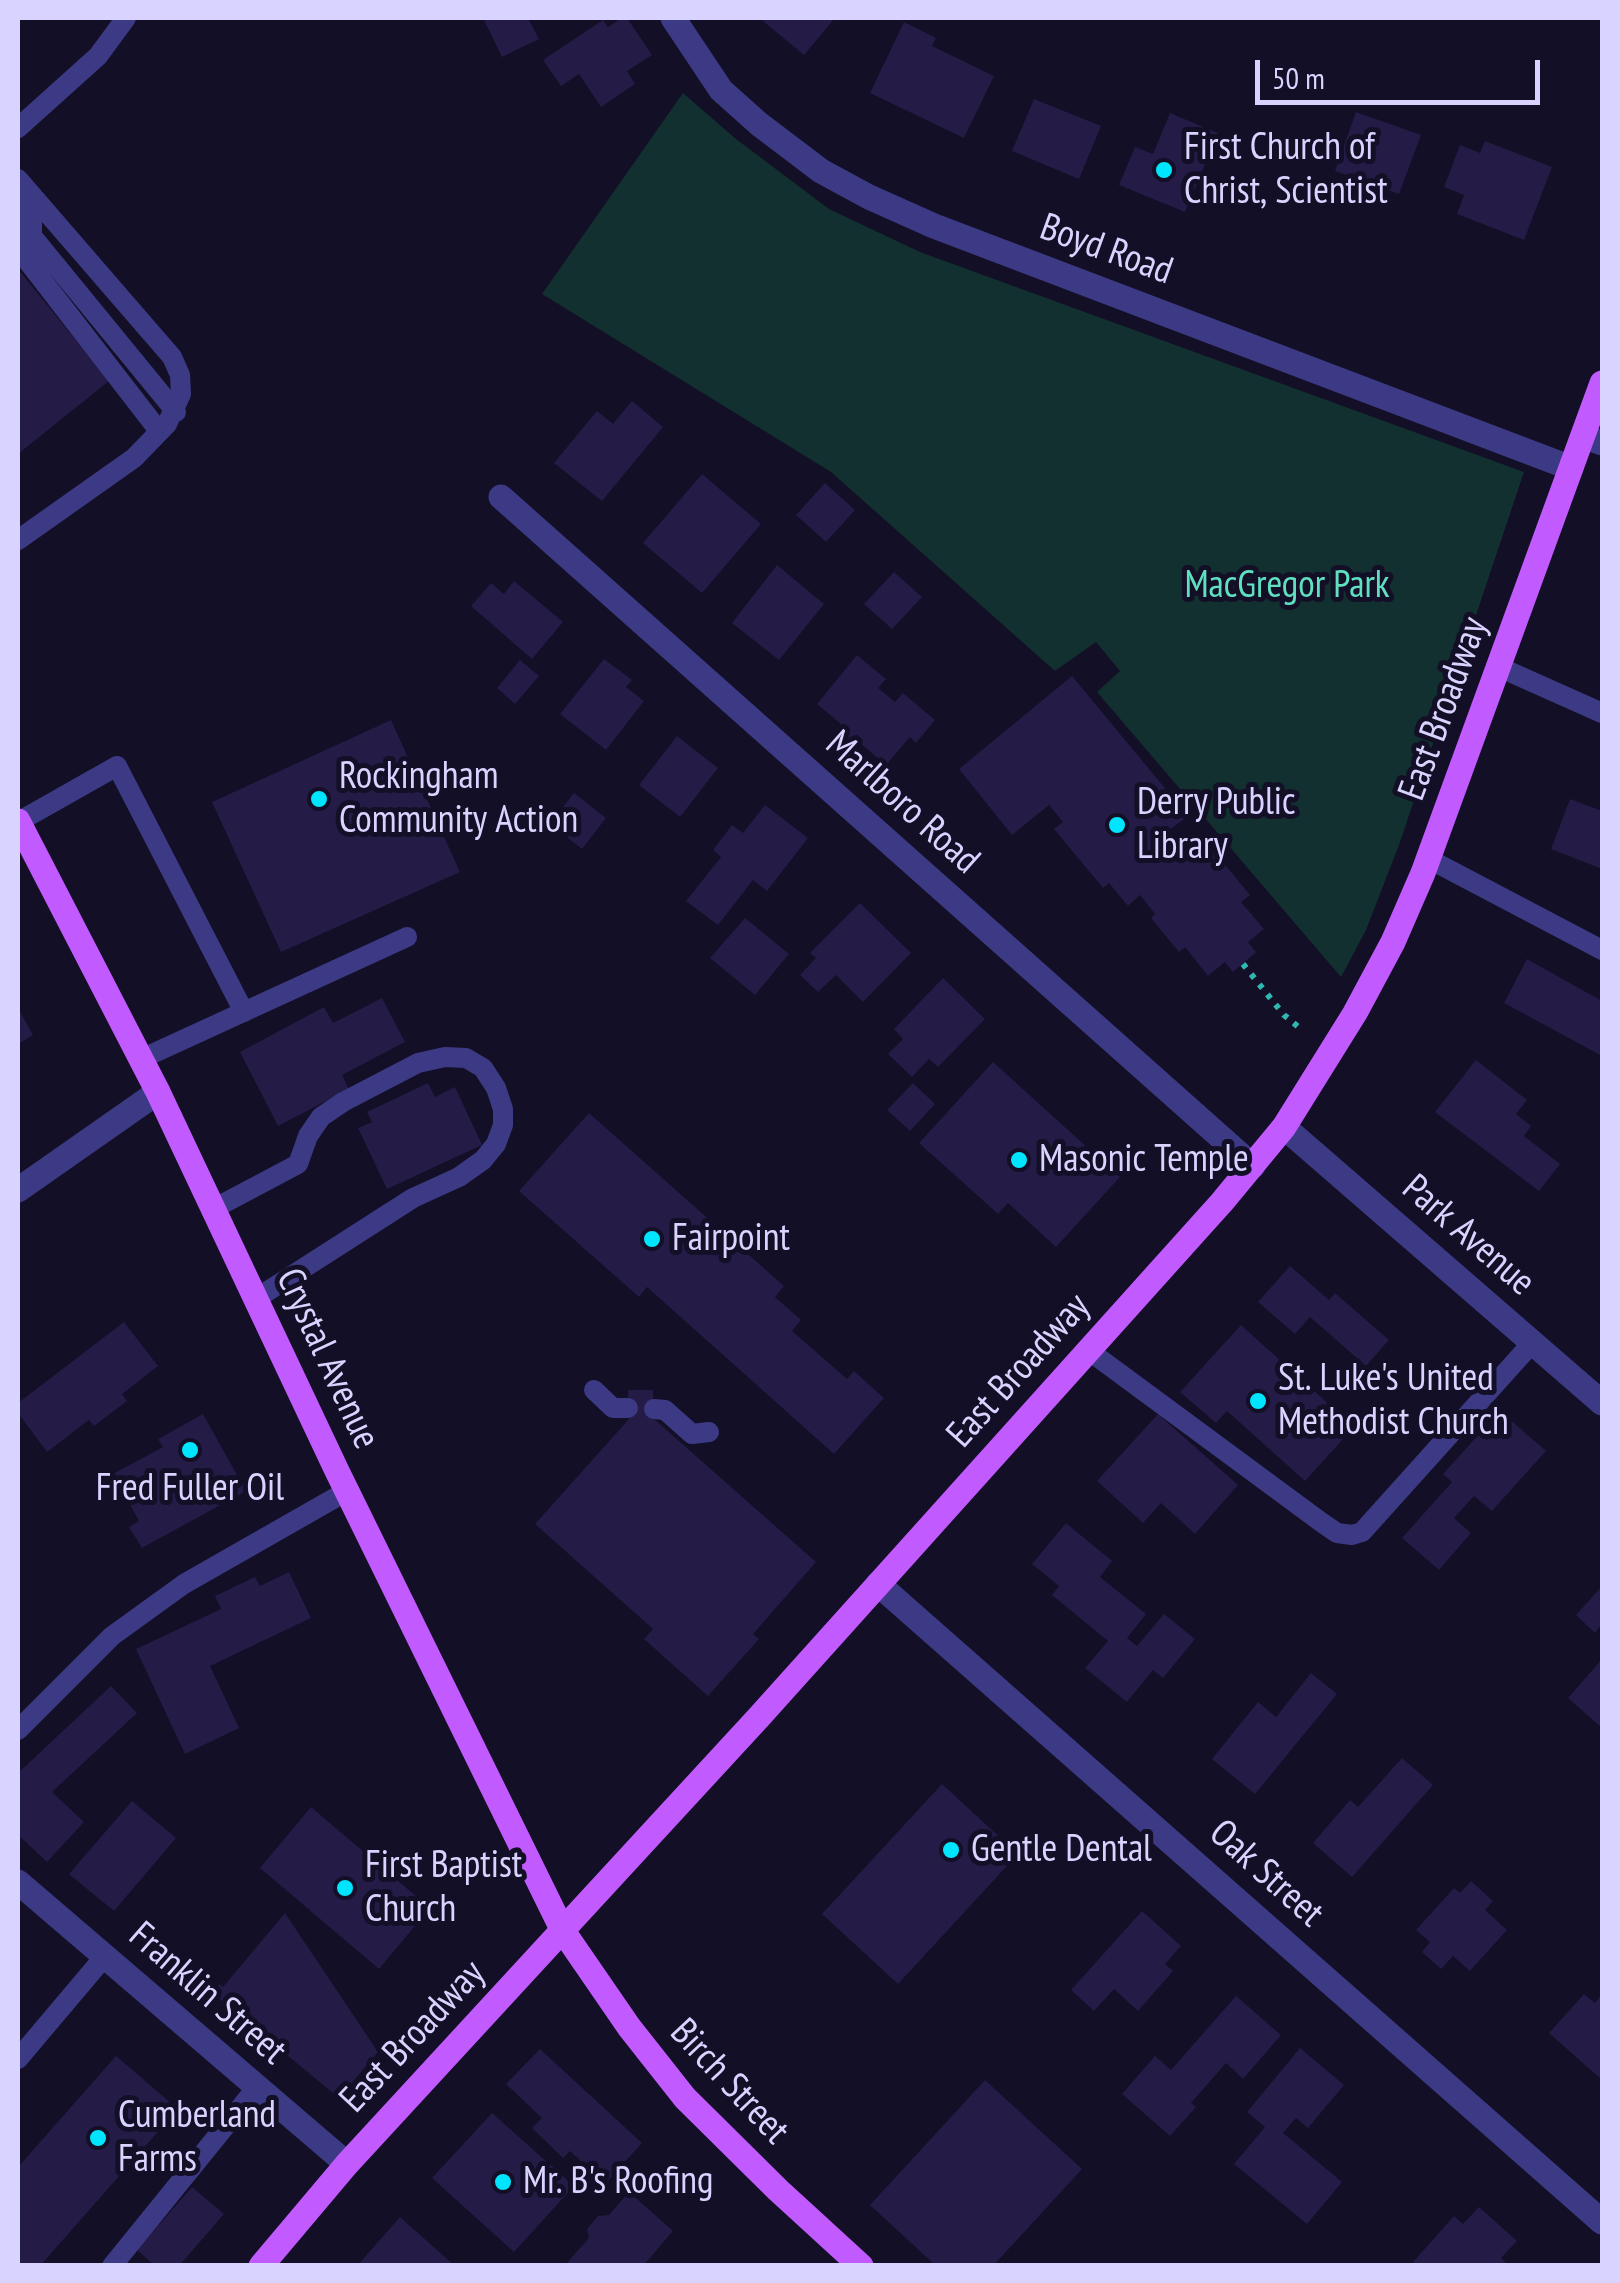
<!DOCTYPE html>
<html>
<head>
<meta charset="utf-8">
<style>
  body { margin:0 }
  #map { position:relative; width:1620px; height:2283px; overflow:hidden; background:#130f26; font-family:"PT Sans Narrow",sans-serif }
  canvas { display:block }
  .frame { position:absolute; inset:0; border:20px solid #d9d4ff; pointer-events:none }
  .scale { position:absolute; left:1255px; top:60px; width:285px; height:45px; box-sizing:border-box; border:5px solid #d9d4ff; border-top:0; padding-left:12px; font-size:30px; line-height:35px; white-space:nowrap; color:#d9d4ff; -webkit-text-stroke:8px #130f26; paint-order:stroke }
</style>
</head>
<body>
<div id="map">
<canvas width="1620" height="2283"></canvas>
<div class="frame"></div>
<div class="scale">50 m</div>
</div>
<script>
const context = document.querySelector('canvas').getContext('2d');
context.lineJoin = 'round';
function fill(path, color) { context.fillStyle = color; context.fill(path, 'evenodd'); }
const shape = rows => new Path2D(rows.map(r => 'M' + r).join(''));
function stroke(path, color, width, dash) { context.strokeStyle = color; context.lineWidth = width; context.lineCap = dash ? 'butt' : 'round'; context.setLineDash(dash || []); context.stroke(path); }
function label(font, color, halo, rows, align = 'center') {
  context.font = font + ' "PT Sans Narrow",sans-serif'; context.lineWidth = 10; context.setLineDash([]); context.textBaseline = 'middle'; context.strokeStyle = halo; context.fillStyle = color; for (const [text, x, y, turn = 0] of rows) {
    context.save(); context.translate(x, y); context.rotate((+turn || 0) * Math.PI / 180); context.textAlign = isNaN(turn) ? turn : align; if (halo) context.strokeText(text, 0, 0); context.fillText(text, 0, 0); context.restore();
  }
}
const green = shape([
  [683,93,736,139,829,209,920,252,1524,472,1399,845,1366,930,1341,977,1097,692,1120,671,1096,642,1055,671,831,472,542,294]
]);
const building = shape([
  [489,18,528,18,539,39,502,57,484,20],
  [622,18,627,18,652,55,627,71,635,84,601,107,579,74,561,86,543,60,603,20,608,27],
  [766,18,835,18,804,55,763,21],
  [904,22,936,38,932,46,994,76,964,138,870,93],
  [1034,99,1101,126,1079,179,1012,151],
  [1356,112,1421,135,1399,194,1335,171],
  [1170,113,1218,133,1185,212,1119,185,1135,147,1153,154],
  [1485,141,1552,167,1524,240,1457,214,1464,195,1444,187,1460,145,1480,153],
  [18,269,109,381,18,454],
  [632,401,663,427,602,501,554,463,597,411,613,424],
  [702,474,761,524,702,593,643,543],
  [825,483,855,510,826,542,796,515],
  [777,565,824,604,779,660,732,623],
  [894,572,922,597,892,629,864,604],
  [514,581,563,622,532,659,471,606,491,583,504,594],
  [857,655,886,679,878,688,895,702,903,693,935,720,916,743,910,737,886,765,861,744,853,753,831,735,841,724,817,704],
  [604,659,632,680,626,687,644,701,606,750,560,714],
  [520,660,539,676,515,704,497,688],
  [1072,676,1188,816,1168,831,1186,852,1203,838,1250,895,1241,902,1264,929,1248,942,1256,952,1233,972,1225,962,1208,976,1185,947,1179,952,1151,918,1155,914,1140,895,1128,906,1109,883,1103,888,1054,829,1063,822,1049,805,1012,835,959,769],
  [391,720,460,872,281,952,212,802],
  [677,736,718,768,680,817,639,785],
  [574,793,606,818,582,849,550,824],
  [1570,799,1602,811,1602,869,1551,849],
  [765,805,808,838,767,891,753,880,718,925,686,901,721,857,713,850,732,825,743,833],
  [860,903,911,953,863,1002,836,975,818,992,800,975,816,958,810,953],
  [745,918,789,954,755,995,710,958],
  [1527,959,1602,1001,1602,1056,1504,1003],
  [943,978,985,1019,938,1067,929,1059,912,1077,888,1054,903,1039,894,1029],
  [382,998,405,1042,342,1075,349,1089,278,1126,240,1052,324,1007,333,1023],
  [18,1008,33,1035,18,1044],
  [1476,1060,1527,1100,1516,1114,1531,1126,1524,1136,1560,1164,1539,1191,1435,1112],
  [993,1062,1120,1177,1056,1247,1008,1203,998,1214,919,1143],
  [428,1083,435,1097,455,1087,482,1145,387,1189,358,1128,372,1122,367,1112],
  [913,1083,935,1104,910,1131,887,1110],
  [589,1113,784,1286,775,1297,801,1320,792,1331,847,1379,854,1371,884,1398,834,1454,647,1287,639,1297,519,1191],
  [1290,1266,1329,1300,1335,1293,1389,1340,1366,1366,1310,1317,1295,1334,1258,1302],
  [124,1322,158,1366,122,1394,127,1401,94,1426,89,1420,47,1452,18,1413,18,1403],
  [1241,1325,1354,1427,1305,1481,1227,1411,1216,1423,1180,1392],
  [628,1390,653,1390,654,1419,816,1562,753,1634,759,1639,708,1696,644,1639,653,1629,535,1524,629,1419],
  [203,1414,246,1491,142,1548,129,1527,139,1521,113,1474,163,1447,158,1439],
  [1158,1414,1238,1485,1195,1534,1161,1503,1143,1523,1097,1481],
  [1507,1417,1546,1451,1492,1511,1474,1496,1454,1518,1471,1533,1439,1570,1402,1538,1452,1482,1443,1474,1480,1433,1487,1440],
  [1066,1523,1112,1561,1100,1577,1146,1614,1127,1638,1137,1646,1164,1614,1195,1639,1163,1678,1153,1670,1127,1702,1085,1668,1108,1641,1052,1595,1059,1586,1032,1564],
  [289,1572,311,1618,210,1666,239,1728,185,1754,136,1649,221,1609,215,1596,255,1577,260,1586],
  [1602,1586,1602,1624,1595,1633,1576,1615],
  [1602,1659,1602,1728,1568,1698],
  [1311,1673,1337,1694,1255,1794,1212,1759,1258,1702,1276,1717],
  [111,1686,137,1713,52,1792,84,1822,47,1862,18,1835,18,1773],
  [1402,1758,1433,1785,1352,1877,1313,1843,1350,1800,1358,1807],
  [942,1784,1018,1854,898,1984,822,1914],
  [132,1801,176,1838,114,1911,69,1874],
  [311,1807,430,1908,379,1969,260,1868],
  [1471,1881,1493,1901,1485,1910,1507,1930,1470,1971,1453,1956,1441,1969,1422,1952,1430,1942,1416,1930,1454,1888,1460,1893],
  [1142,1911,1181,1946,1165,1964,1173,1971,1138,2011,1114,1989,1094,2011,1071,1990],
  [285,1913,378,2052,339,2098,212,1993,219,1984,223,1987],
  [1584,1994,1595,2003,1602,1994,1602,2080,1549,2033],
  [1236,1996,1281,2035,1243,2079,1226,2063,1191,2103,1196,2107,1170,2136,1122,2094,1155,2056,1171,2070],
  [1300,2048,1344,2085,1308,2128,1296,2118,1283,2133,1342,2182,1307,2224,1234,2164,1265,2127,1247,2112],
  [540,2049,642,2143,605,2184,570,2151,563,2158,532,2128,542,2118,506,2084],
  [116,2056,178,2109,40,2266,18,2266,18,2167],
  [985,2080,1082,2169,993,2266,936,2266,870,2205],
  [492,2113,574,2186,514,2252,432,2178],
  [192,2187,224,2214,179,2266,155,2266,137,2250],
  [629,2192,673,2231,643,2266,564,2266,589,2238,587,2229,598,2216,609,2215],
  [1479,2207,1517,2241,1501,2258,1509,2266,1418,2266,1413,2262,1454,2216,1463,2224],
  [400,2217,455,2266,357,2266]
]);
const path = shape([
  [1243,964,1284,1015,1302,1030]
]);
const service = shape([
  [18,128,98,56,126,18],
  [18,179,172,357,180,375,181,394,167,424,134,458,18,540],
  [19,181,19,250,159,431],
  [32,210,32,236,176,412],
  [1499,667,1602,713],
  [18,822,117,766,244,1012],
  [1429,859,1602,950],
  [141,1059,407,937],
  [215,1208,298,1164,308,1136,321,1117,343,1102,418,1063,445,1057,466,1058,483,1068,496,1088,503,1109,503,1125,496,1144,483,1160,459,1177,413,1198,257,1298],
  [1088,1350,1321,1522,1337,1533,1352,1535,1362,1532,1533,1342],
  [594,1390,613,1408,628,1408],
  [654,1409,665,1410,692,1434,709,1432],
  [18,1730,112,1636,184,1584,347,1491],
  [18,2059,105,1956],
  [112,2266,257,2087]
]);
const minor = shape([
  [673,18,721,90,759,124,821,171,869,197,934,226,1571,468],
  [1583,436,1602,443],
  [501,497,1253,1166],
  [1284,1127,1602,1403],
  [18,1190,158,1092],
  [878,1584,1602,2222],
  [18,1882,347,2164]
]);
const primary = shape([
  [18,821,158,1092,337,1471,563,1931,629,2027,685,2098,778,2190,861,2266],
  [261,2266,347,2164,759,1717,1222,1202,1284,1127,1355,1013,1393,942,1423,873,1602,383]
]);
const markers = [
  [1164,170,10,"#00e5ff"],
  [319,799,10,"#00e5ff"],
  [1117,825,10,"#00e5ff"],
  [1019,1160,10,"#00e5ff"],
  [652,1239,10,"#00e5ff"],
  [1258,1401,10,"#00e5ff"],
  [190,1450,10,"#00e5ff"],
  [951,1850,10,"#00e5ff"],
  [345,1888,10,"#00e5ff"],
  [98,2138,10,"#00e5ff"],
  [503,2182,10,"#00e5ff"]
];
const poiNames = [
  ["First Church of",1184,148],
  ["Christ, Scientist",1184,192],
  ["Rockingham",339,777],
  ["Community Action",339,821],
  ["Derry Public",1137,803],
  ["Library",1137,847],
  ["Masonic Temple",1039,1160],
  ["Fairpoint",672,1239],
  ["St. Luke's United",1278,1379],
  ["Methodist Church",1278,1423],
  ["Fred Fuller Oil",190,1489,"center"],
  ["Gentle Dental",971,1850],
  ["First Baptist",365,1866],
  ["Church",365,1910],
  ["Cumberland",118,2116],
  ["Farms",118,2160],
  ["Mr. B's Roofing",523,2182]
];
const streetNames = [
  ["Boyd Road",1106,250,20],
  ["East Broadway",1444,709,-70],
  ["Marlboro Road",902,803,42],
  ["Park Avenue",1468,1236,41],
  ["Crystal Avenue",327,1359,65],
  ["East Broadway",1019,1371,-48],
  ["Oak Street",1266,1874,42],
  ["Franklin Street",207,1994,41],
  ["East Broadway",413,2037,-47],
  ["Birch Street",729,2082,47]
];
const parkNames = [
  ["MacGregor Park",1287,586]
];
fill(green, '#12302f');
fill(building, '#241b47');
stroke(path, '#2fb8b0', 6, [5, 8]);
stroke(service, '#3d3a85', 20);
stroke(minor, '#3d3a85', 25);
stroke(primary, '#c25bff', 25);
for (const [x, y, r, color] of markers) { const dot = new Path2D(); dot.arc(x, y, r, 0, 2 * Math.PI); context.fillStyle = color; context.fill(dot); stroke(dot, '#130f26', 4); }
label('38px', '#d9d4ff', '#130f26', poiNames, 'left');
label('38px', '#d9d4ff', '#130f26', streetNames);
label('38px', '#5fe0c0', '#130f26', parkNames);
</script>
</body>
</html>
